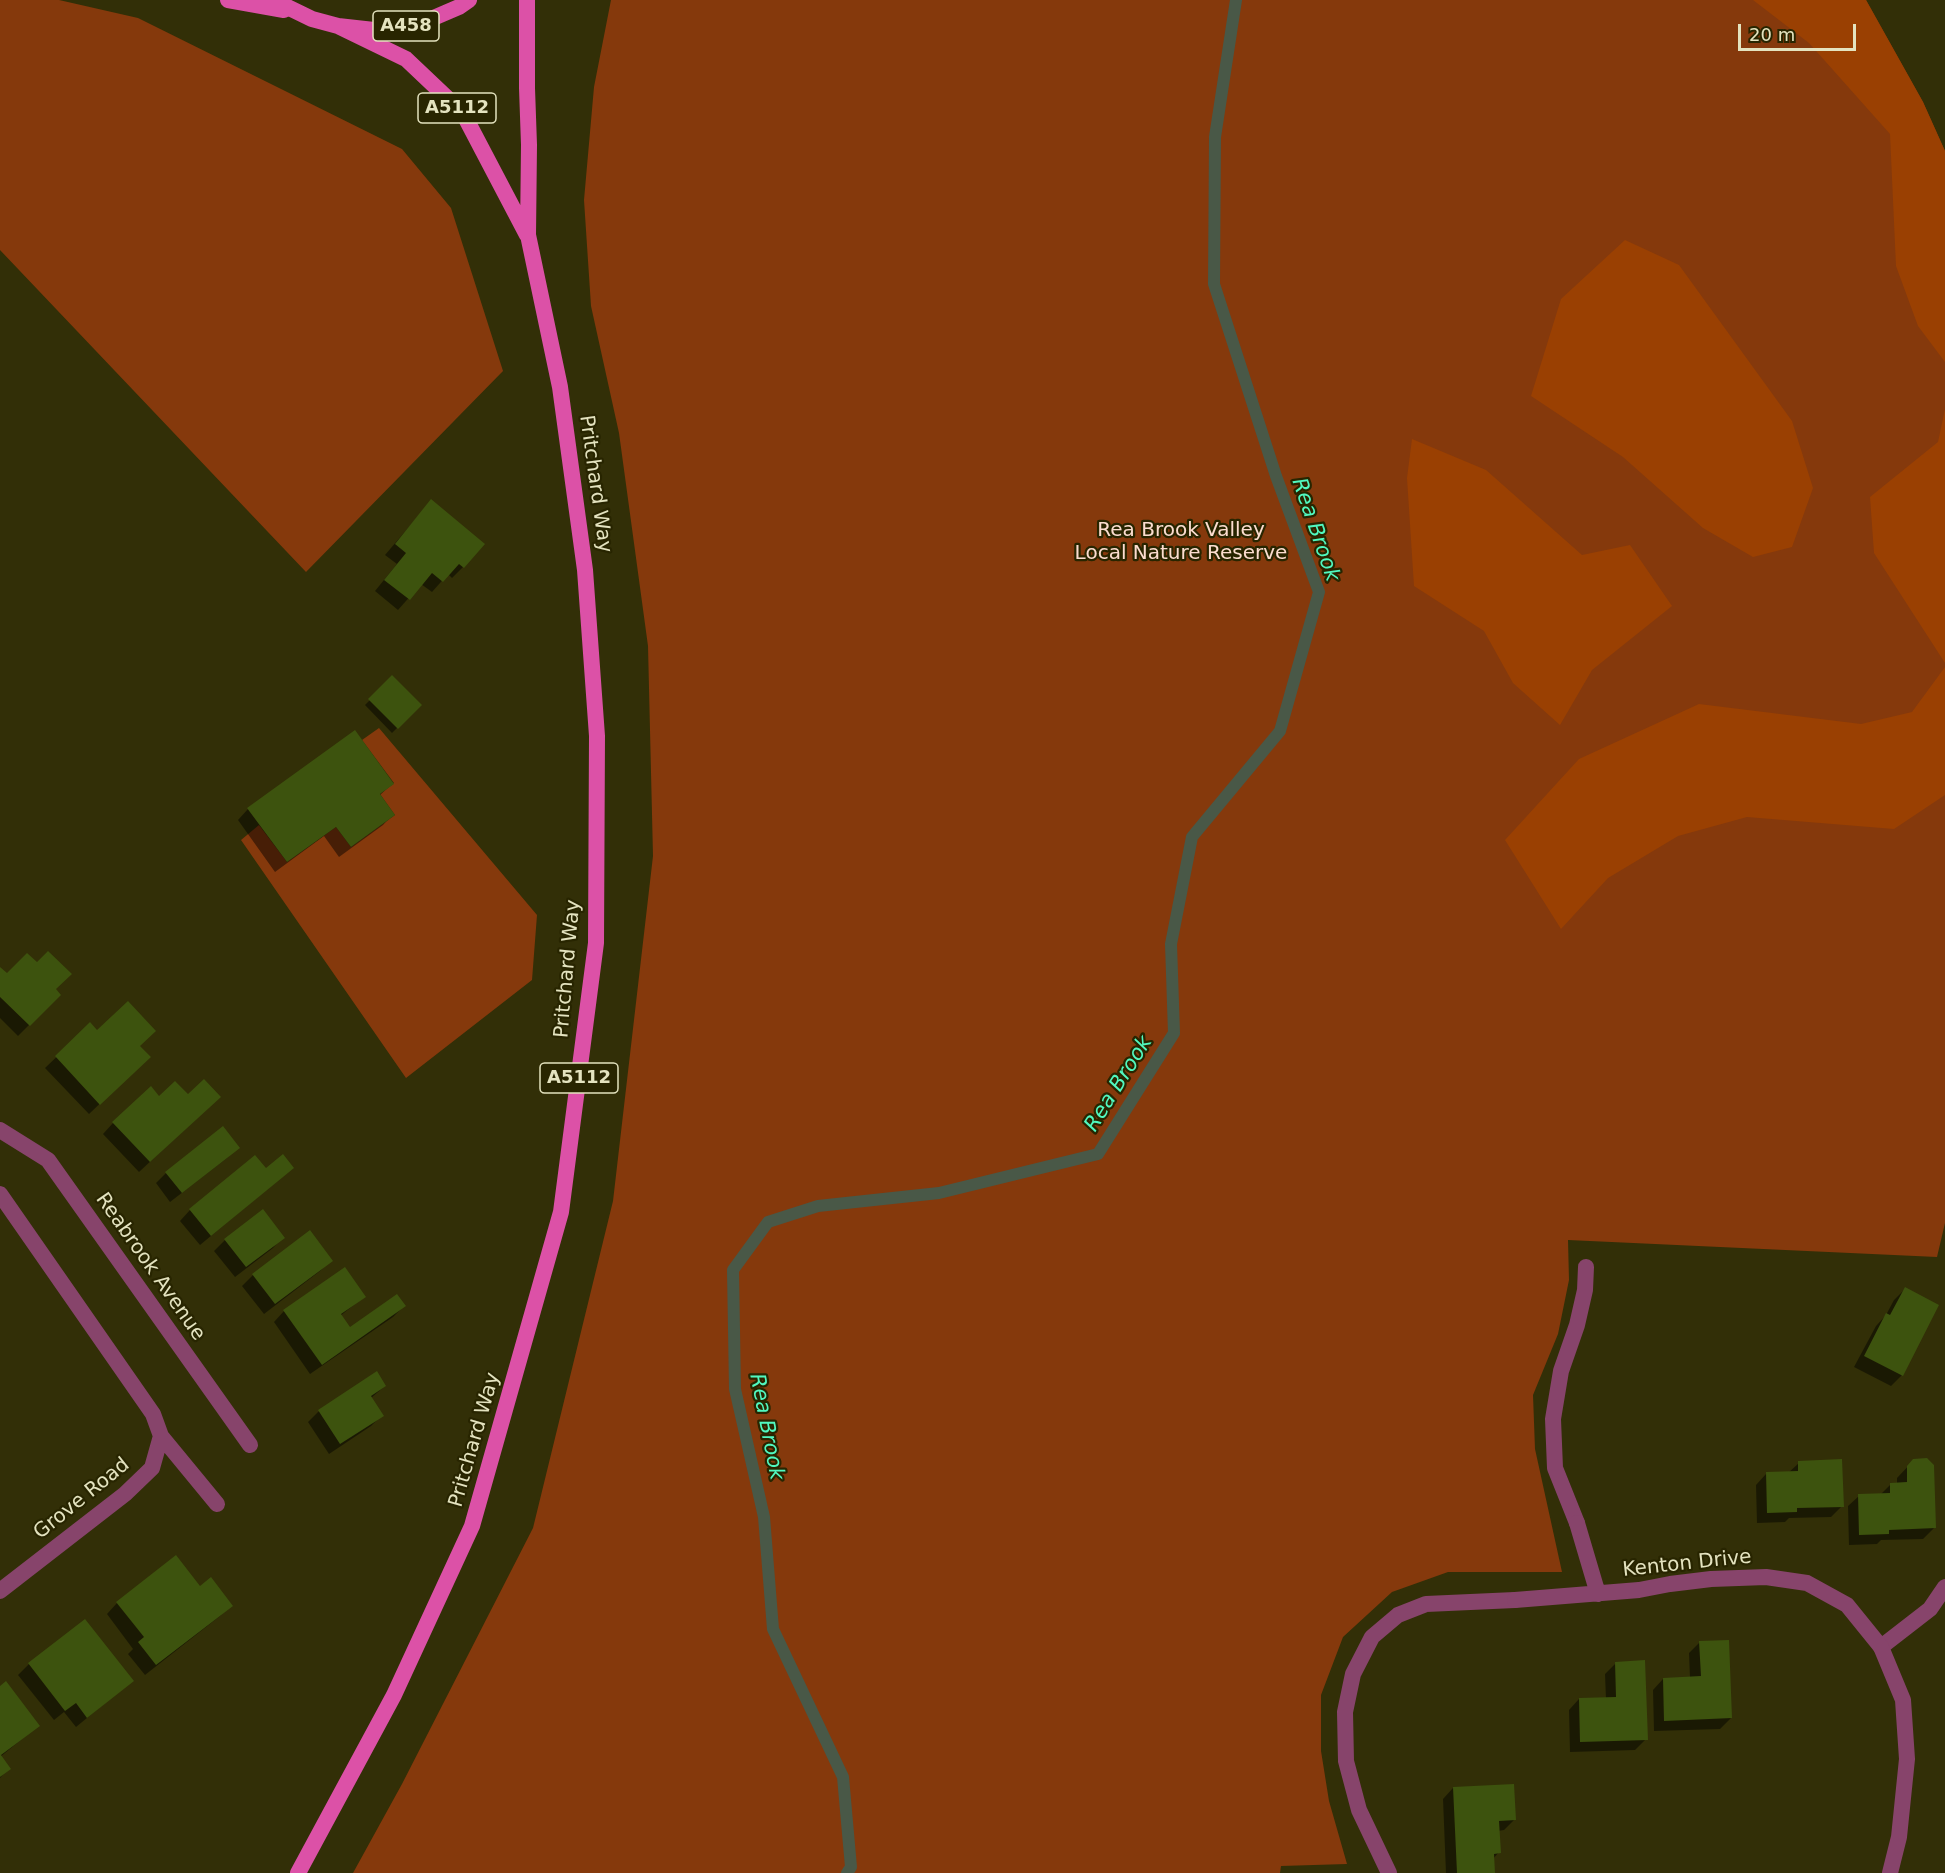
<!DOCTYPE html>
<html>
<head>
<meta charset="utf-8">
<style>
  body { margin:0 }
  #map { position:relative; width:1945px; height:1873px; overflow:hidden; background:#322f07; font-family:"DejaVu Sans",sans-serif }
  canvas { display:block }
  .scale { position:absolute; left:1738px; top:24px; width:118px; height:27px; box-sizing:border-box; border:3px solid #e4e3bf; border-top:0; padding-left:8px; font-size:18px; line-height:21px; white-space:nowrap; color:#e4e3bf; -webkit-text-stroke:4px #282500; paint-order:stroke }
</style>
</head>
<body>
<div id="map">
<canvas width="1945" height="1873"></canvas>
<div class="scale">20 m</div>
</div>
<script>
const context = document.querySelector('canvas').getContext('2d');
context.lineJoin = 'round';
function fill(path, color) { context.fillStyle = color; context.fill(path, 'evenodd'); }
const shape = rows => new Path2D(rows.map(r => 'M' + r).join(''));
function stroke(path, color, width, dash) { context.strokeStyle = color; context.lineWidth = width; context.lineCap = dash ? 'butt' : 'round'; context.setLineDash(dash || []); context.stroke(path); }
function label(font, color, halo, rows, align = 'center') {
  context.font = font + ' "DejaVu Sans",sans-serif'; context.lineWidth = 4.5; context.setLineDash([]); context.textBaseline = 'middle'; context.strokeStyle = halo; context.fillStyle = color; for (const [text, x, y, turn = 0] of rows) {
    context.save(); context.translate(x, y); context.rotate((+turn || 0) * Math.PI / 180); context.textAlign = isNaN(turn) ? turn : align; if (halo) context.strokeText(text, 0, 0); context.fillText(text, 0, 0); context.restore();
  }
}
const green = shape([
  [0,0,59,0,138,18,402,149,451,208,503,371,306,572,0,250],
  [611,0,1866,0,1923,102,1945,151,1945,1223,1937,1257,1568,1240,1569,1280,1558,1334,1533,1395,1535,1449,1562,1572,1448,1572,1392,1592,1343,1637,1321,1695,1321,1751,1329,1801,1347,1864,1281,1866,1280,1873,353,1873,402,1784,533,1528,613,1201,653,856,648,646,619,433,591,306,584,200,594,87],
  [379,728,537,915,532,980,406,1078,241,840,259,825,287,862,336,827,351,847,395,815,380,794,394,783,362,740]
]);
const forest = shape([
  [1753,0,1866,0,1923,102,1945,151,1945,362,1918,326,1896,266,1890,134,1809,43],
  [1625,240,1679,265,1792,421,1813,488,1792,547,1753,557,1703,528,1623,457,1531,396,1561,299],
  [1945,409,1945,663,1874,553,1870,497,1938,442],
  [1412,439,1486,470,1582,555,1630,545,1672,606,1592,670,1560,725,1513,683,1484,631,1414,586,1407,478],
  [1945,667,1945,795,1894,829,1747,817,1678,836,1608,878,1561,929,1505,840,1579,759,1699,704,1861,724,1912,712]
]);
const shadow = shape([
  [431,501,463,567,452,578,448,574,432,592,421,584,398,610,375,591,397,564,385,555],
  [392,678,420,705,392,733,365,705],
  [393,783,379,796,393,814,383,825,339,857,324,836,275,872,238,820,248,809],
  [0,969,7,975,54,990,59,995,18,1036,0,1018],
  [90,1025,97,1032,139,1046,149,1057,89,1114,45,1068],
  [188,1096,208,1108,139,1172,103,1134,113,1123,159,1098],
  [238,1148,227,1158,170,1202,156,1183,166,1173],
  [281,1178,200,1245,180,1221,190,1210],
  [283,1237,273,1248,235,1277,214,1251,225,1240],
  [331,1260,320,1271,264,1314,242,1286,253,1275],
  [1905,1289,1902,1375,1891,1386,1854,1367,1876,1326,1886,1315,1894,1300],
  [364,1297,340,1316,350,1329,404,1306,393,1317,310,1374,274,1322,284,1311],
  [376,1373,385,1386,371,1398,382,1415,371,1426,329,1454,308,1422,318,1412],
  [1913,1461,1934,1528,1923,1539,1881,1540,1877,1544,1849,1545,1848,1506,1859,1496,1880,1495,1891,1484,1897,1484,1897,1478],
  [1799,1463,1842,1506,1831,1517,1789,1518,1785,1522,1757,1523,1756,1485,1766,1474,1788,1473],
  [199,1588,231,1606,220,1616,145,1675,128,1654,133,1649,107,1614,117,1603],
  [1700,1642,1731,1718,1720,1729,1654,1731,1653,1690,1663,1679,1690,1678,1689,1653],
  [1616,1663,1646,1739,1635,1750,1570,1752,1569,1710,1579,1699,1606,1699,1605,1674],
  [29,1664,132,1681,76,1727,64,1712,54,1720,18,1675],
  [0,1688,38,1726,0,1757,9,1768,0,1778],
  [1453,1788,1515,1819,1504,1830,1498,1831,1499,1852,1493,1859,1494,1873,1446,1873,1443,1799]
]);
const stream = shape([
  [847,1873,851,1867,843,1777,773,1629,764,1517,735,1389,733,1270,768,1222,818,1206,939,1193,1098,1154,1174,1033,1171,944,1192,837,1280,731,1319,592,1276,476,1214,284,1215,137,1236,0]
]);
const building = shape([
  [431,499,485,544,464,568,459,564,443,582,432,573,410,600,384,580,406,553,395,544],
  [392,675,422,705,398,729,368,699],
  [355,730,394,784,380,794,395,815,351,847,336,827,287,862,247,808],
  [48,951,72,974,56,989,61,995,30,1026,0,997,0,967,7,973,27,953,37,962],
  [128,1001,156,1031,140,1046,151,1057,100,1105,55,1056,90,1022,97,1030],
  [204,1079,221,1097,150,1162,112,1122,151,1086,159,1096,175,1081,188,1094],
  [223,1126,240,1148,182,1193,165,1172],
  [283,1154,294,1168,211,1236,189,1209,255,1155,266,1168],
  [263,1209,285,1238,246,1267,224,1239],
  [310,1230,333,1261,275,1304,252,1274],
  [345,1267,366,1297,341,1314,350,1327,397,1294,406,1306,322,1365,283,1310],
  [1905,1287,1939,1305,1903,1376,1864,1356,1886,1313,1890,1315],
  [377,1371,386,1386,371,1396,384,1416,340,1444,318,1410],
  [1927,1458,1934,1465,1936,1528,1889,1530,1889,1534,1859,1535,1858,1494,1890,1493,1890,1483,1907,1482,1907,1466,1913,1459],
  [1842,1459,1844,1507,1797,1508,1797,1512,1767,1513,1766,1472,1798,1471,1798,1461],
  [176,1555,200,1586,211,1577,233,1606,156,1665,138,1642,144,1637,116,1602],
  [85,1619,134,1681,87,1718,76,1703,65,1711,28,1663],
  [1729,1640,1732,1718,1664,1721,1663,1678,1701,1676,1699,1641],
  [1645,1660,1648,1740,1580,1742,1579,1698,1616,1697,1615,1662],
  [6,1681,40,1726,1,1755,11,1769,0,1777,0,1686],
  [1514,1784,1516,1820,1499,1821,1501,1853,1494,1854,1495,1873,1457,1873,1453,1787]
]);
const service = shape([
  [1577,1523,1555,1468,1553,1419,1561,1371,1577,1325,1585,1290,1586,1267],
  [1881,1647,1930,1609,1945,1587],
  [1389,1873,1359,1810,1346,1761,1345,1712,1353,1674,1372,1637,1398,1615,1426,1604,1515,1600]
]);
const minor = shape([
  [0,1130,48,1160,250,1445],
  [0,1194,153,1414,161,1436,217,1504],
  [1577,1523,1598,1594],
  [0,1591,125,1494,152,1468,161,1436],
  [1515,1600,1639,1590,1670,1584,1711,1579,1766,1577,1807,1583,1847,1605,1881,1647,1903,1700,1907,1759,1899,1837,1890,1873]
]);
const primary = shape([
  [228,0,284,10],
  [273,0,312,19,338,26,374,30,404,26,424,22,459,7,469,0],
  [338,26,406,59,463,113,527,235],
  [298,1873,394,1695,472,1526,561,1212,596,943,597,736,585,570,560,387,528,235,529,145,527,88,527,0]
]);
const shields = [
  [406,26,66],
  [457,108,78],
  [579,1078,78]
];
const shieldNames = [
  ["A458",406,26],
  ["A5112",457,108],
  ["A5112",579,1078]
];
const streetNames = [
  ["Pritchard Way",595,484,82],
  ["Pritchard Way",568,969,-85],
  ["Reabrook Avenue",150,1267,55],
  ["Pritchard Way",475,1440,-74],
  ["Grove Road",82,1499,-39],
  ["Kenton Drive",1687,1564,-6]
];
const parkNames = [
  ["Rea Brook Valley",1181,531],
  ["Local Nature Reserve",1181,554]
];
const waterNames = [
  ["Rea Brook",1315,530,71],
  ["Rea Brook",1119,1084,-58],
  ["Rea Brook",766,1427,79]
];
fill(green, '#85390c');
fill(forest, '#9a4002');
fill(shadow, '#0007');
stroke(stream, '#495847', 12);
fill(building, '#3d530e');
stroke(service, '#87446b', 16);
stroke(minor, '#87446b', 16);
stroke(primary, '#dc51a7', 16);
for (const [x, y, w] of shields) { const box = new Path2D(); box.roundRect(x - w / 2, y - 15, w, 30, 4.5); context.fillStyle = '#282500'; context.fill(box); stroke(box, '#e4e3bf', 1.5); }
label('bold 18px', '#e4e3bf', null, shieldNames);
label('20px', '#e4e3bf', '#282500', streetNames);
label('20px', '#fcddcf', '#282500', parkNames);
label('italic 21px', '#51f8bf', '#282500', waterNames);
</script>
</body>
</html>
